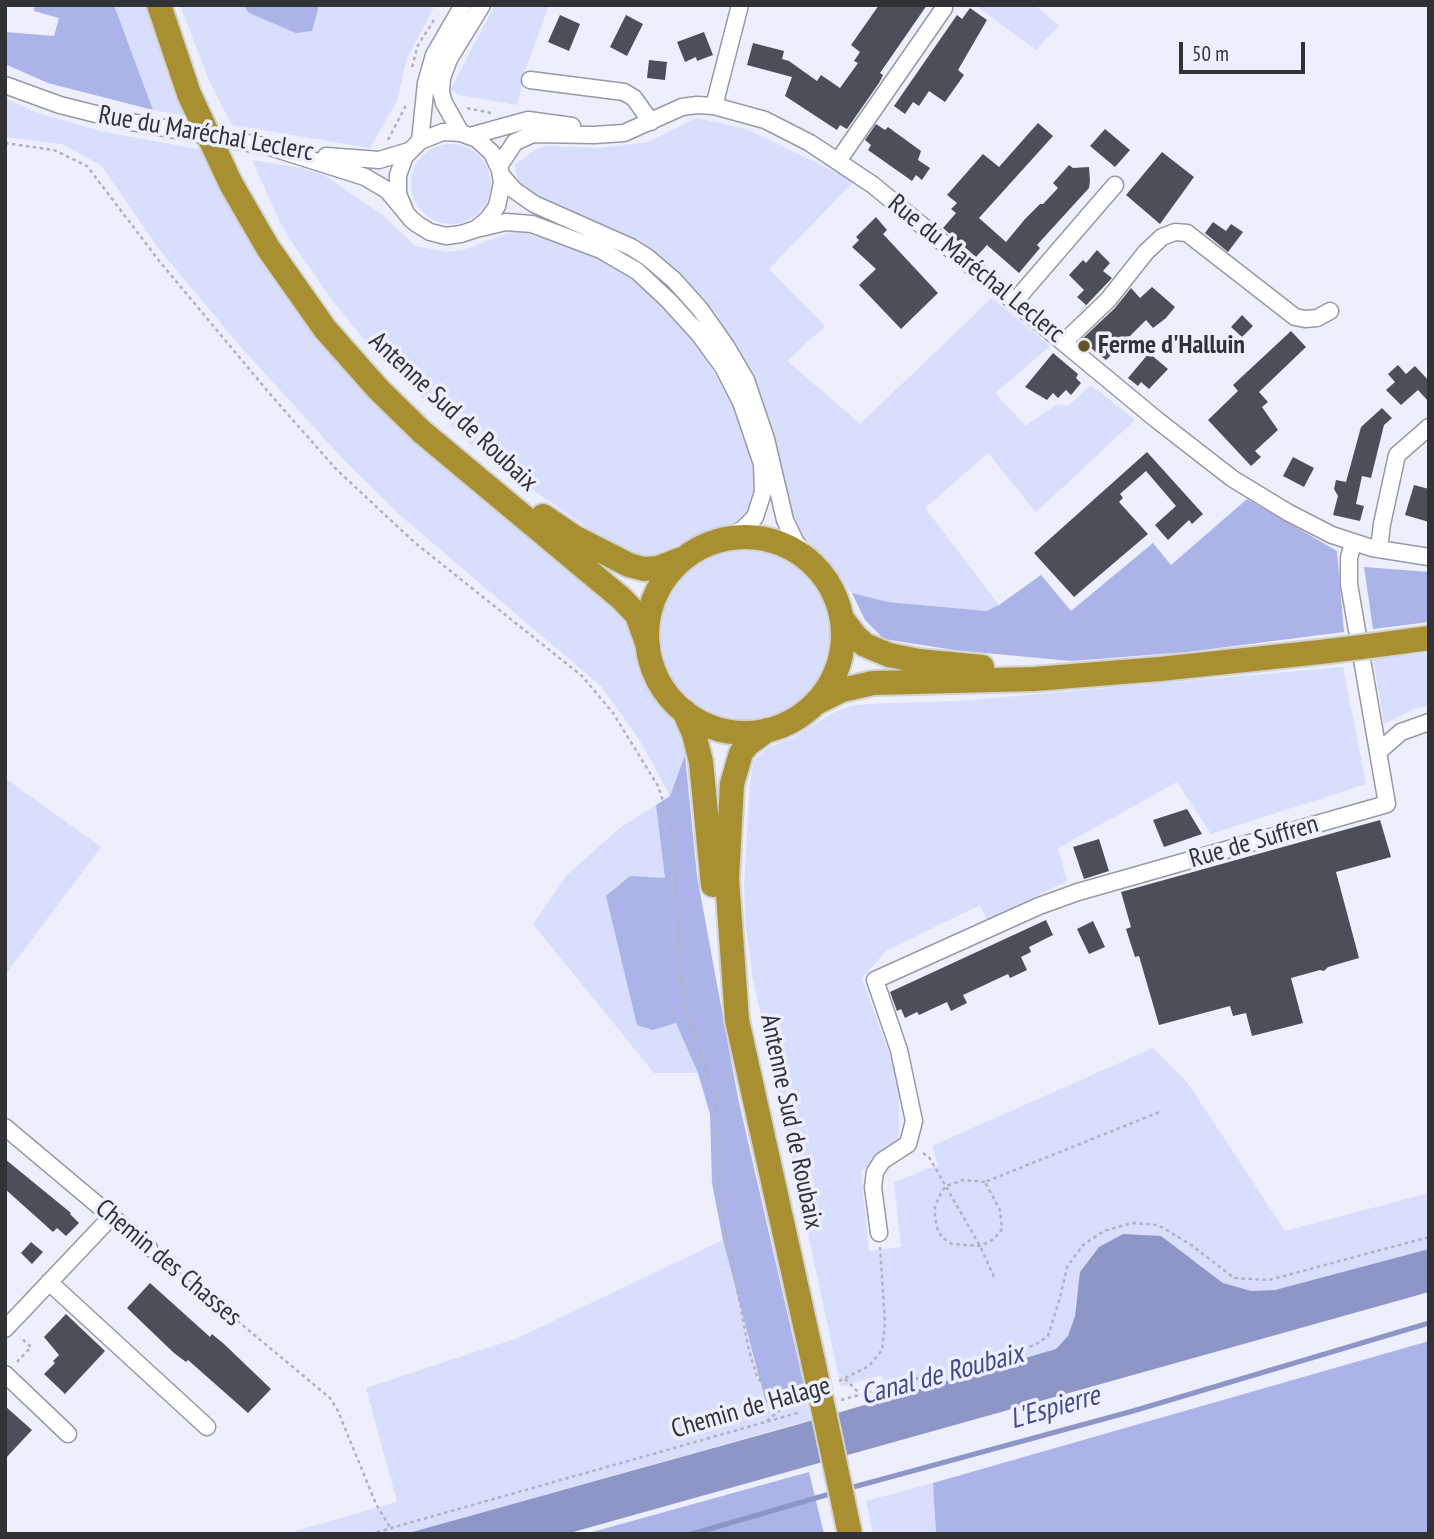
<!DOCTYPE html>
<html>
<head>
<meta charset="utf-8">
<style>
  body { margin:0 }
  #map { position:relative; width:1434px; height:1539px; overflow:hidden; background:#edeffc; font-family:"PT Sans Narrow",sans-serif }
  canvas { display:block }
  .frame { position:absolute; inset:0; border:7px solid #313236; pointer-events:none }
  .scale { position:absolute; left:1179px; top:42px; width:126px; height:32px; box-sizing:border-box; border:4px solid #313236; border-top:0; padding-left:9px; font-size:21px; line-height:24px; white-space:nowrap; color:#313236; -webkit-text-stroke:5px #edeffc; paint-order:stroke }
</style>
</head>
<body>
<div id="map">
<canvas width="1434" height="1539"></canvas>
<div class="frame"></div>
<div class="scale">50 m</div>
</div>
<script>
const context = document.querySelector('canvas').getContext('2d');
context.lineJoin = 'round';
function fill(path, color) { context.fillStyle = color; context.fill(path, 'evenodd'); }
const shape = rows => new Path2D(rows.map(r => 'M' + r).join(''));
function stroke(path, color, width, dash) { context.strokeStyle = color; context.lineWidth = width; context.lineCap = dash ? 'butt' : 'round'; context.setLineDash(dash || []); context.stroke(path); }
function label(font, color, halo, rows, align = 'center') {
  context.font = font + ' "PT Sans Narrow",sans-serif'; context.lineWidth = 7; context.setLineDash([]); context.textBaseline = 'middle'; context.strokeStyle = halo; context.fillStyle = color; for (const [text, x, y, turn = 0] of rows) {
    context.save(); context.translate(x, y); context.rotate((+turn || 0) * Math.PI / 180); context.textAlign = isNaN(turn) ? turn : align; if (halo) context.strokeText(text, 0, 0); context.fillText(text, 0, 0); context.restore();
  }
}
const green = shape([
  [114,5,150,5,188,116,153,110],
  [180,5,435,5,407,58,397,101,370,148,232,125,209,80],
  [495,5,549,5,525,71,517,105,459,95,450,90],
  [975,5,1035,5,1059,26,1036,50],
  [5,98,32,111,100,131,207,151,417,441,628,621,638,635,637,653,645,678,678,728,685,755,670,796,641,742,602,687,401,516,343,459,241,347,158,248,102,166,62,144,5,137],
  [697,118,746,129,854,181,769,269,825,326,787,361,860,424,992,298,1050,346,995,393,1026,426,1057,404,1068,406,1091,385,1135,420,1036,512,988,453,925,508,999,605,986,611,888,602,852,593,824,557,795,527,753,384,716,313,652,252,541,201,525,190,517,178,515,165,536,149,548,146,599,148,649,142],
  '411 184a40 40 0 1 1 80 0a40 40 0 1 1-80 0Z',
  [252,160,301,168,324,175,385,217,415,246,447,252,463,250,512,232,524,233,567,244,605,261,634,281,680,322,698,345,740,416,751,445,755,471,756,493,751,510,732,525,701,533,660,554,647,556,617,548,524,484,471,445,369,346,330,297,293,244,280,222],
  '659 635a87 87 0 1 1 174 0a87 87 0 1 1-174 0Z',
  [1429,653,1429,706,1416,708,1384,724,1373,658],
  [1343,667,1366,784,1211,834,1177,782,1058,848,1067,881,987,920,980,905,887,950,862,978,899,1080,899,1140,861,1172,869,1251,901,1247,894,1182,938,1165,932,1146,1153,1048,1187,1082,1285,1231,1429,1193,1429,1249,1275,1290,1251,1291,1235,1288,1223,1283,1197,1262,1076,1299,1075,1316,1068,1336,1056,1349,1050,1351,888,1397,882,1375,841,1387,753,979,746,929,744,886,750,782,753,763,757,757,767,748,792,738,835,712,850,706,867,704,959,701],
  [5,778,101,847,5,975],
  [656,805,665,878,653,1030,676,1023,698,1073,654,1073,533,924,567,875,620,828],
  [723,1240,765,1404,804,1386,810,1420,405,1534,285,1534,397,1502,366,1388,518,1338],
  [933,1483,936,1534,873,1534,866,1501]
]);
const forest = shape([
  [34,5,114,5,153,110,48,83,5,64,5,32,54,36,59,18,34,11],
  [243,5,319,5,312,31,296,33,249,13],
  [1247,499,1337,551,1344,632,1187,652,1071,661,954,650,884,639,865,620,852,593,888,602,986,611,999,605,1041,575,1071,611,1153,543,1171,565],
  [1364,567,1429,572,1429,622,1373,629],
  [685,755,697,876,738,1098,804,1386,766,1404,723,1240,712,1183,710,1114,698,1073,676,1023,653,1030,637,1025,606,896,630,876,665,878,656,805,670,796],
  [1429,1341,1429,1534,936,1534,933,1483],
  [809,1472,824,1534,585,1534]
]);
const water = shape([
  [1123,1234,1161,1236,1223,1283,1251,1291,1275,1290,1429,1249,1429,1292,566,1534,405,1534,796,1425,1056,1349,1068,1336,1075,1316,1080,1272,1099,1247]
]);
const stream = shape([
  [846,1489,1133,1411,1429,1323],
  [692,1534,833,1493]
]);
const building = shape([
  [879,5,927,5,880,73,883,75,879,83,847,129,840,125,837,130,785,96,792,77,747,65,753,43,784,51,782,59,789,61,817,81,821,75,840,88,858,63,854,61,860,52,851,45],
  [970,8,987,20,958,70,964,75,945,102,929,91,919,106,913,102,905,114,894,106,957,15,962,19],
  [560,15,580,24,569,51,548,42],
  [626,15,643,24,627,56,610,47],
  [704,32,713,55,697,61,696,57,685,62,677,42],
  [649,60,667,62,665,80,647,78],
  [1038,123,1053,136,979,218,1006,242,1025,219,1040,204,1043,204,1058,188,1053,183,1069,165,1073,168,1089,167,1090,181,1089,188,1037,245,1040,248,1019,273,987,245,976,257,943,228,956,213,951,209,957,203,947,195,983,154,999,167],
  [876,124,885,130,888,127,921,151,918,160,930,168,922,180,916,175,912,181,868,150,871,145,865,140],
  [1105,129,1130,150,1115,167,1090,146],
  [1162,152,1194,177,1160,224,1126,195],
  [876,217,887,230,883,234,938,293,901,329,859,285,876,269,852,247,859,240,856,237],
  [1213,222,1226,231,1231,224,1243,232,1228,252,1205,233],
  [1097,250,1110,263,1103,271,1112,278,1077,315,1086,305,1077,297,1084,290,1069,275,1083,260,1086,263],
  [1152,287,1175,307,1166,318,1153,328,1146,320,1106,360,1081,340,1115,308,1131,288,1140,298],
  [1242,315,1253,326,1242,337,1231,327],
  [1291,331,1306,347,1259,392,1268,402,1262,407,1278,430,1255,451,1261,457,1251,466,1208,420,1238,391,1233,385],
  [1053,353,1078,374,1076,378,1081,383,1071,395,1066,390,1058,398,1053,393,1047,400,1025,387],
  [1149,353,1168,369,1149,389,1141,382,1138,386,1128,378],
  [1398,365,1406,374,1415,366,1429,381,1429,402,1418,390,1401,405,1386,390,1395,382,1388,374],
  [1382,408,1392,418,1384,425,1371,478,1362,476,1356,504,1364,506,1360,521,1333,515,1338,496,1334,489,1336,480,1346,482,1361,427],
  [1147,452,1203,514,1192,524,1189,520,1168,540,1155,525,1176,506,1146,471,1120,494,1123,498,1119,502,1148,534,1074,597,1034,553],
  [1293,457,1314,468,1304,487,1283,476],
  [1414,485,1429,489,1429,522,1405,515],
  [1187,809,1202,834,1164,847,1153,820],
  [1380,820,1391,857,1336,872,1359,958,1328,967,1324,971,1320,970,1291,978,1303,1023,1252,1036,1246,1013,1233,1016,1230,1006,1159,1025,1139,956,1135,957,1126,929,1131,927,1121,892],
  [1099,839,1109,871,1084,879,1073,847],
  [1046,920,1053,935,1029,947,1031,952,1021,957,1027,970,1010,978,1008,974,963,995,967,1003,951,1011,947,1002,919,1015,917,1012,905,1018,901,1009,897,1011,890,992],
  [1093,921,1105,947,1089,954,1077,929],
  [5,1159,71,1213,70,1214,79,1223,66,1236,57,1228,53,1232,5,1189],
  [31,1242,43,1252,32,1264,21,1253],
  [150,1283,210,1337,212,1334,224,1344,271,1389,248,1413,188,1360,186,1362,174,1353,127,1308],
  [66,1314,105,1351,65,1394,44,1374,55,1363,53,1361,59,1355,44,1337],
  [5,1406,32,1430,5,1459]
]);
const path = shape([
  [412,67,418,45,434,20],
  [467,108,491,113],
  [388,140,406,105],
  [5,143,54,150,87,166,160,262,270,394,336,469,414,542,582,676,613,713,658,786,670,822,674,847,683,1005,706,1067,717,1112,718,1190,749,1351,758,1379,774,1393,791,1396,799,1393],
  [923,1153,929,1157,980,1246,994,1277],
  [985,1182,963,1180,946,1186,941,1193,935,1206,935,1217,938,1231,943,1238,952,1244,980,1246,994,1239,1002,1229,1000,1210,985,1182,1162,1111],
  [162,1258,330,1398,338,1411,376,1504,391,1529],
  [17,1362,31,1347,20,1337],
  [845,1379,860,1394],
  [839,1381,869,1366,882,1350,885,1322,880,1247],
  [841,1400,1035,1345,1048,1336,1060,1298,1067,1267,1083,1245,1104,1231,1132,1223,1158,1225,1190,1244,1234,1278,1269,1280,1429,1237],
  [767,1421,787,1404,791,1396],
  [370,1534,801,1412]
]);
const minor = shape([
  [530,80,624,92,634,98,651,122],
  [5,85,60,105,120,120],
  [714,106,740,5],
  [461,133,444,103,441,92,442,78,449,59,482,5],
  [470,136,528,120,572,126],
  [420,141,426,83,434,55,463,5],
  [270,147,365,177,387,190,411,219,417,224,430,232,446,236,461,234,476,229,488,219,497,206,502,183,500,170,492,153,477,139,461,133,443,132,420,141,405,156,398,175,398,194,406,213],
  [326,156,379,160,409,151],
  [838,161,944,8],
  [499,166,515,142,533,134,594,135,624,133,682,107,697,105,714,106,765,120,810,143,873,185,1157,420,1233,479,1289,513,1332,535,1372,548,1429,557],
  [501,175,514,190,534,204,631,247,647,257,674,280,700,309,726,346,746,380,766,439,785,520,795,541,810,561],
  [476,229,506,222,532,224,601,250,637,271,669,301,699,334,723,367,741,402,762,464,763,492,755,517,743,529,725,539],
  [1015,301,1115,185],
  [1064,342,1108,300,1146,252,1162,237,1175,232,1187,233,1295,317,1305,319,1317,318,1330,311],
  [1379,549,1382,524,1397,455,1429,427],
  [1378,752,1401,732,1429,722],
  [5,1127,149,1248],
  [879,1233,873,1187,875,1172,882,1161,908,1144,914,1121,899,1050,875,980,1039,906,1078,892,1387,804,1349,584,1349,558,1353,542],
  [49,1282,207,1427],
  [5,1329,112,1216],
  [5,1374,68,1434]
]);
const highway = shape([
  [159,5,189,94,231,184,268,248,325,329,378,389,422,432,622,599,637,615,648,646],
  [543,516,574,537,629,565,644,569,658,568,684,558],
  '647 635a98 98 0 1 1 196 0a98 98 0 1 1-196 0Z',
  [843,620,856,637,865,645,889,655,919,661,982,667],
  [1385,644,1429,638],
  [818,702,842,690,873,683,1034,679,1160,669,1329,651],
  [684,711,694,734,701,762,713,885],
  [767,730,748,744,741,753,732,784,727,879,737,1020,813,1361]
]);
const minorBridge = shape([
  [120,120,270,147]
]);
const highwayBridge = shape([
  [1329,651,1385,644],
  [813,1361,850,1534]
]);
const markers = [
  [1084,346,7,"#645623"]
];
const streetNames = [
  ["Rue du Maréchal Leclerc",206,134,10],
  ["Rue du Maréchal Leclerc",976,269,39],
  ["Antenne Sud de Roubaix",453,412,43],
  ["Rue de Suffren",1254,842,-16],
  ["Antenne Sud de Roubaix",791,1122,78],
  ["Chemin des Chasses",168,1263,40],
  ["Chemin de Halage",751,1408,-16]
];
const poiNames = [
  ["Ferme d'Halluin",1098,346]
];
const waterNames = [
  ["Canal de Roubaix",942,1375,-15],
  ["L'Espierre",1055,1408,-16]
];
fill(green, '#d9defd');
fill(forest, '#acb3e8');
fill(water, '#8e95c7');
stroke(stream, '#8e95c7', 5);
fill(building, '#4c4e58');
stroke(minor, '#9799a5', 19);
stroke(highway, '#d2d2d3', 28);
stroke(path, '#b1b2bc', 2.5, [3.5, 3.5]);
stroke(minor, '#fff', 16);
stroke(highway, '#a88f31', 24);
stroke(minorBridge, '#9799a5', 19, []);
stroke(highwayBridge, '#d2d2d3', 28, []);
stroke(minorBridge, '#fff', 16);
stroke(highwayBridge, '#a88f31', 24);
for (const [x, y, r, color] of markers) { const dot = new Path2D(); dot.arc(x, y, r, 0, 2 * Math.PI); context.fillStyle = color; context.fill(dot); stroke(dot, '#edeffc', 2.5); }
label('26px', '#313236', '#edeffc', streetNames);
label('bold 26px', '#313236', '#edeffc', poiNames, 'left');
label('italic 28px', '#434888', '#edeffc', waterNames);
</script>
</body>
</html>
